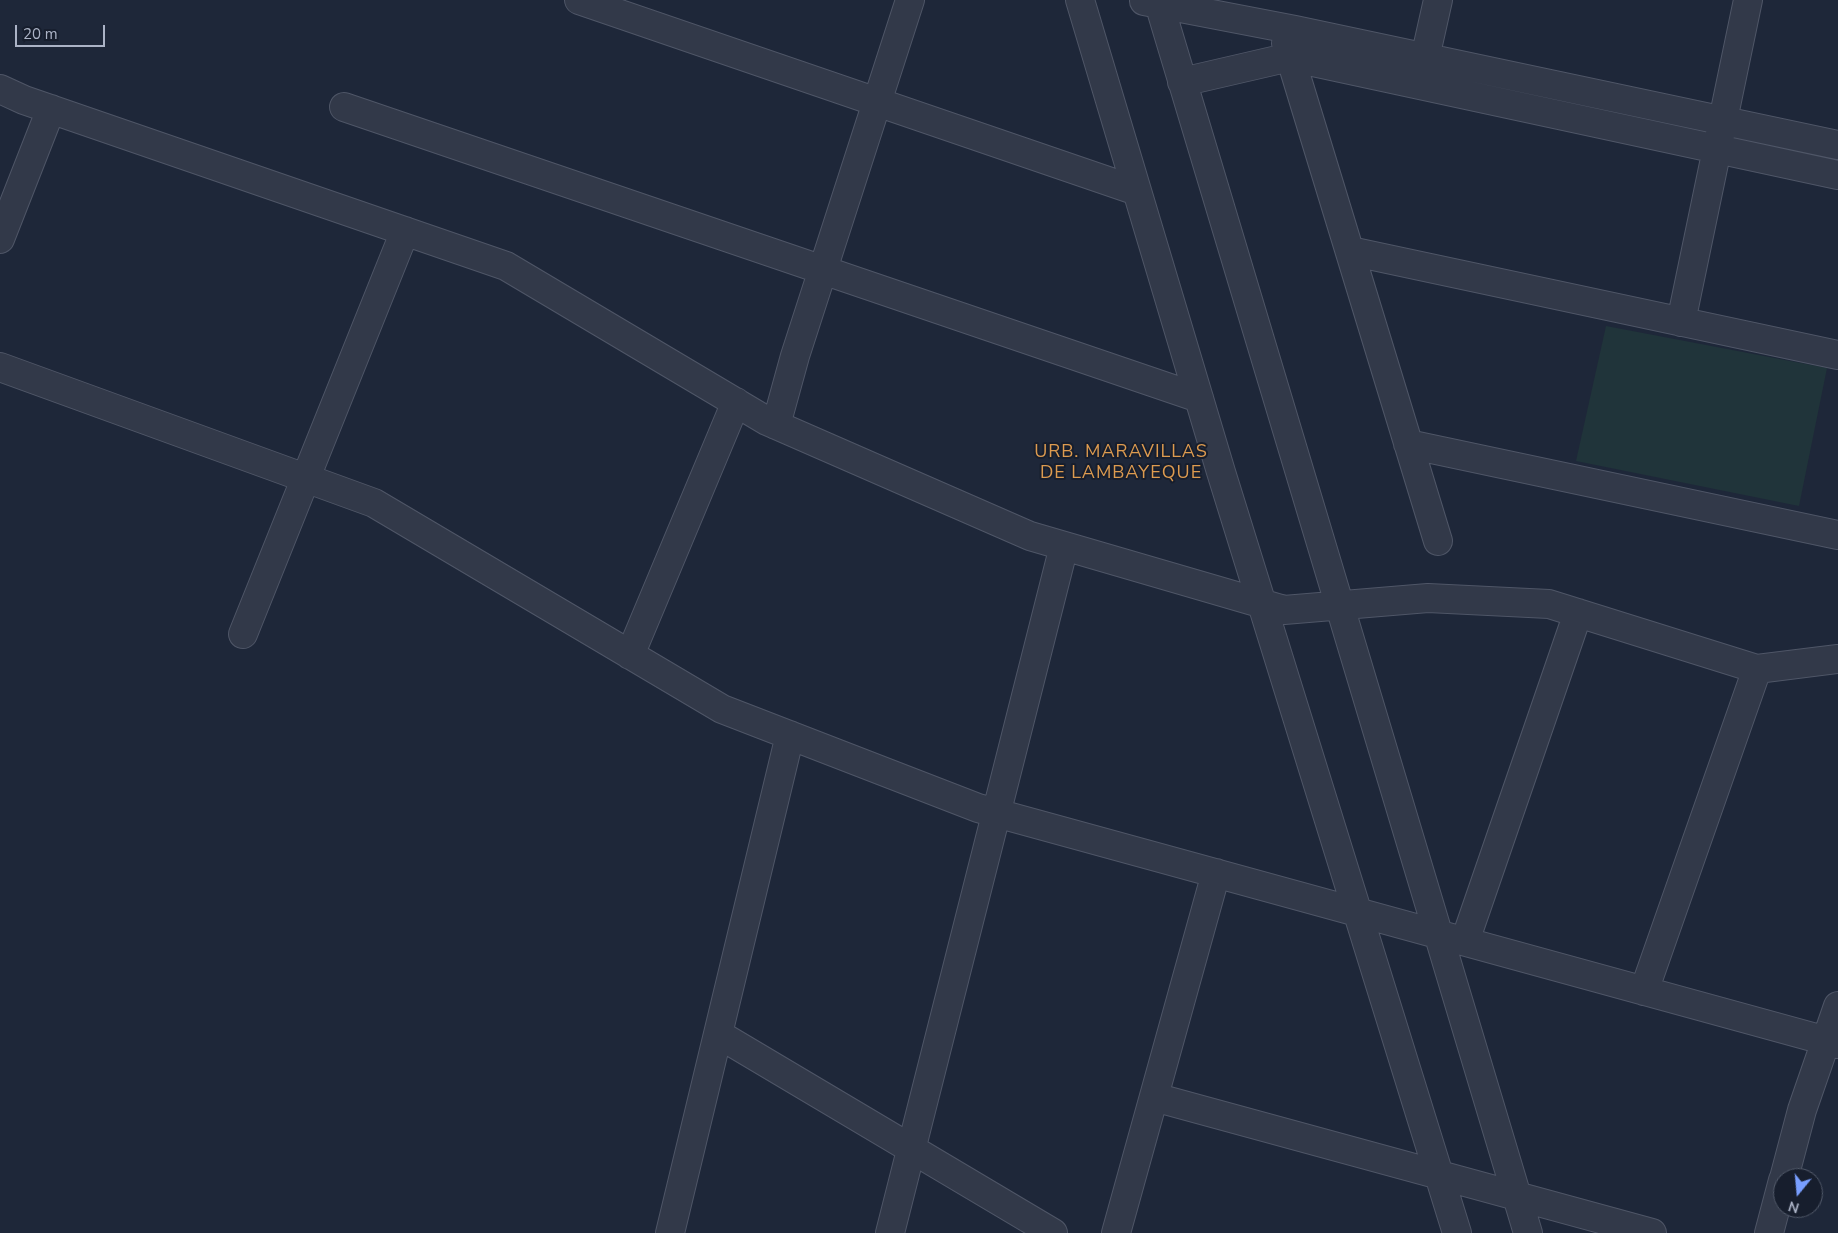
<!DOCTYPE html>
<html>
<head>
<meta charset="utf-8">
<style>
  body { margin:0 }
  #map { position:relative; width:1838px; height:1233px; overflow:hidden; background:#1e2739; font-family:"Nunito Sans",sans-serif }
  canvas { display:block }
  .north { position:absolute; left:1773px; top:1168px; width:50px; height:50px; box-sizing:border-box; background:#171e2d; border:1px solid #525a6a; border-radius:50%; rotate:197deg; font-size:14px; font-weight:700; line-height:20px; text-align:center; color:#abb3c6 }
  .north::after { content:''; display:block; margin:auto; width:18px; height:22px; background:#789eff; clip-path:polygon(50% 0,100% 100%,50% 72%,0 100%) }
  .scale { position:absolute; left:15px; top:25px; width:90px; height:22px; box-sizing:border-box; border:2px solid #abb3c6; border-top:0; padding-left:6px; font-size:15px; line-height:18px; white-space:nowrap; color:#abb3c6; -webkit-text-stroke:4px #171e2d; paint-order:stroke }
</style>
</head>
<body>
<div id="map">
<canvas width="1838" height="1233"></canvas>
<div class="north">N</div>
<div class="scale">20 m</div>
</div>
<script>
const context = document.querySelector('canvas').getContext('2d');
context.lineJoin = 'round';
function fill(path, color) { context.fillStyle = color; context.fill(path, 'evenodd'); }
const shape = rows => new Path2D(rows.map(r => 'M' + r).join(''));
function stroke(path, color, width, dash) { context.strokeStyle = color; context.lineWidth = width; context.lineCap = dash ? 'butt' : 'round'; context.setLineDash(dash || []); context.stroke(path); }
function label(font, color, halo, rows, align = 'center') {
  context.font = font + ' "Nunito Sans",sans-serif'; context.lineWidth = 4; context.setLineDash([]); context.textBaseline = 'middle'; context.strokeStyle = halo; context.fillStyle = color; for (const [text, x, y, turn = 0] of rows) {
    context.save(); context.translate(x, y); context.rotate((+turn || 0) * Math.PI / 180); context.textAlign = isNaN(turn) ? turn : align; if (halo) context.strokeText(text, 0, 0); context.fillText(text, 0, 0); context.restore();
  }
}
const green = shape([
  [1606,326,1827,368,1799,506,1576,461]
]);
const minor = shape([
  [579,0,1137,191],
  [1080,0,1221,472,1457,1233],
  [1158,0,1528,1233],
  [1144,1,1295,30,1838,145],
  [1286,43,1438,541],
  [1425,58,1438,0],
  [1182,82,1290,57,1838,175],
  [0,89,24,100,506,266,767,421,1030,536,1284,610,1428,598,1549,604,1757,669,1838,659],
  [344,107,1199,398],
  [0,239,51,109],
  [1350,251,1838,355],
  [1681,322,1748,0],
  [0,367,374,503,722,709,978,808,1838,1044],
  [776,425,795,356,910,0],
  [1408,444,1838,535],
  [243,634,405,231],
  [630,655,736,402],
  [1465,941,1578,613],
  [1644,991,1757,669],
  [718,1034,1053,1233],
  [1154,1097,1652,1233],
  [1784,1178,1802,1110,1838,1006],
  [670,1233,790,735],
  [890,1233,1064,546],
  [1116,1233,1216,873],
  [1769,1233,1783,1180]
]);
const neighbourhoodNames = [
  ["URB. MARAVILLAS",1121,453],
  ["DE LAMBAYEQUE",1121,474]
];
fill(green, '#20343a');
stroke(minor, '#4f5667', 30);
stroke(minor, '#323949', 28);
context.letterSpacing = '1px';
label('18px', '#dd9b50', '#171e2d', neighbourhoodNames);
context.letterSpacing = '0px';
</script>
</body>
</html>
